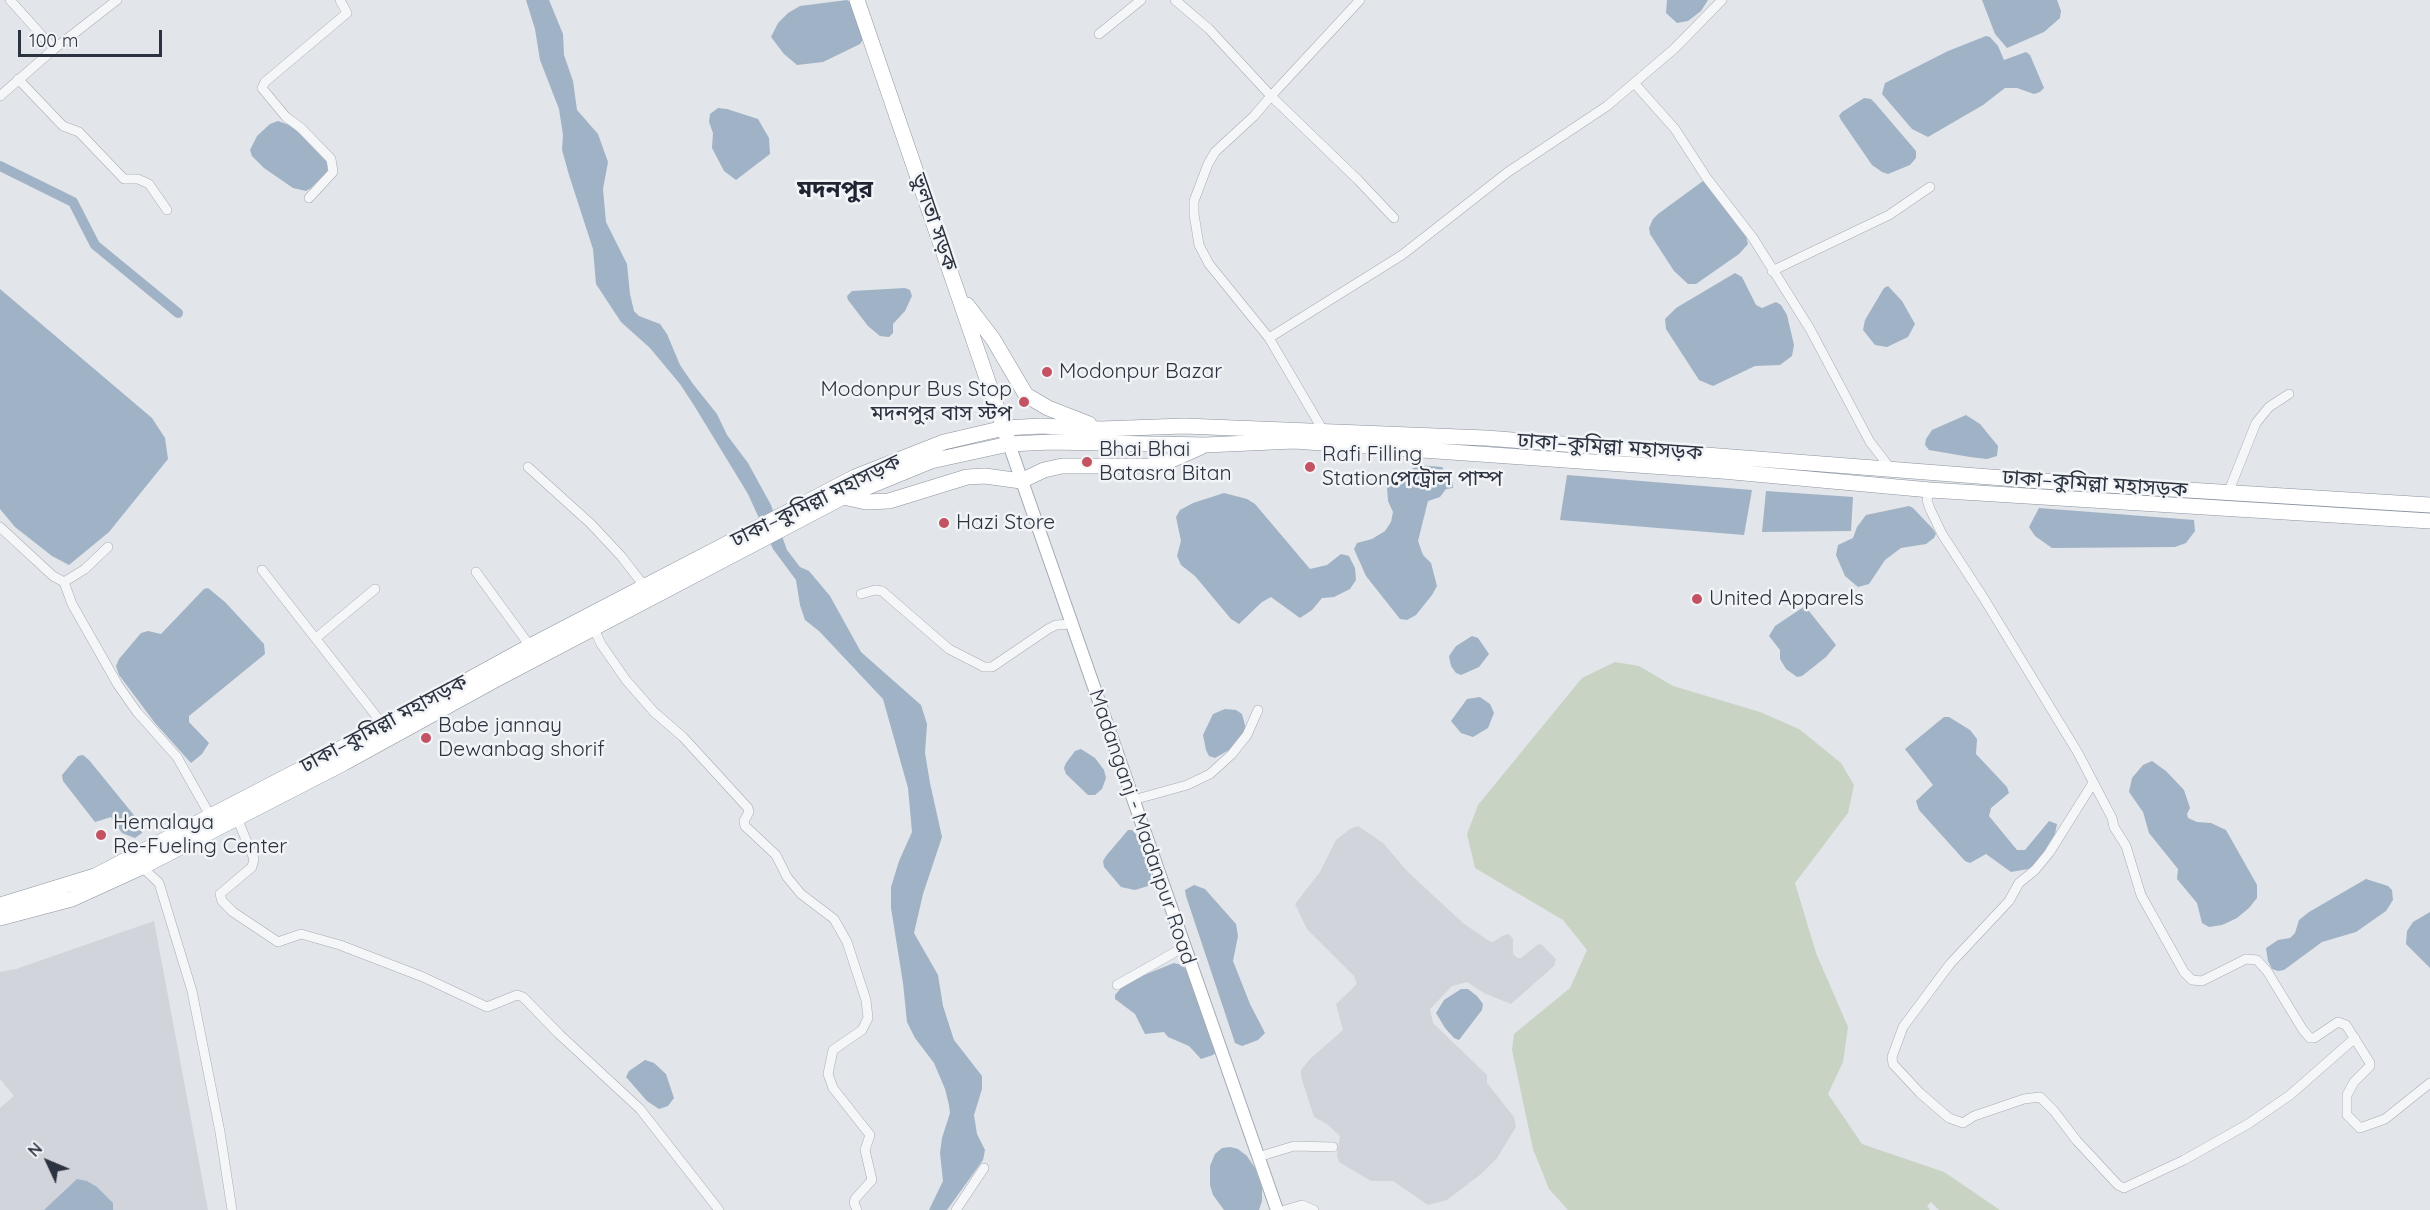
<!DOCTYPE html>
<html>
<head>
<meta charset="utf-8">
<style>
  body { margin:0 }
  #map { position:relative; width:2430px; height:1210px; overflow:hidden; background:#e2e5e9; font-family:Quicksand,sans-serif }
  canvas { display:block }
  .north { position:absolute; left:18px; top:1132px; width:60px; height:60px; -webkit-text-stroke:4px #f2f4f7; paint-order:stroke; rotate:314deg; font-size:16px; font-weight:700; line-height:24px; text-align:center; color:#2c3340 }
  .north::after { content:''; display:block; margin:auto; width:21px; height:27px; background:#2c3340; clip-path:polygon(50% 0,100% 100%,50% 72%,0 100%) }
  .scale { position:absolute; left:18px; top:30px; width:144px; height:27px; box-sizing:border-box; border:3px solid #2c3340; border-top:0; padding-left:8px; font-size:18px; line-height:21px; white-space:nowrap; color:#2c3340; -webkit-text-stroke:4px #f2f4f7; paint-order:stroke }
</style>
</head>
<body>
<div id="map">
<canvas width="2430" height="1210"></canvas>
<div class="north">N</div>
<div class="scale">100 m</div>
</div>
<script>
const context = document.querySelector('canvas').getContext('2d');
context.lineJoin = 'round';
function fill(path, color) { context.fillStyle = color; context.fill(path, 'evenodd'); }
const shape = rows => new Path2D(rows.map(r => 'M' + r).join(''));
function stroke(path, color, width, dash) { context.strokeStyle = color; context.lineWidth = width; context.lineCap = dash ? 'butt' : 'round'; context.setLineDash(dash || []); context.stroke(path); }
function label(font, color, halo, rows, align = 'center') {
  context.font = font + ' Quicksand,"Noto Sans Bengali",sans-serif'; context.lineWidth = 5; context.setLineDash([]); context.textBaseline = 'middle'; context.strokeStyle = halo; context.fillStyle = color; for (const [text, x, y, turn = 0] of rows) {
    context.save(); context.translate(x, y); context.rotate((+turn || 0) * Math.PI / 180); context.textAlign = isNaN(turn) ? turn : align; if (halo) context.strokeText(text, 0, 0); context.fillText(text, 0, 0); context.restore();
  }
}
const built = shape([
  [1358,826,1383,843,1408,872,1463,923,1489,941,1493,942,1504,935,1509,934,1513,939,1513,954,1517,958,1521,958,1537,945,1541,944,1556,959,1554,966,1511,1004,1484,993,1467,982,1452,986,1430,1009,1433,1023,1487,1075,1487,1083,1514,1117,1516,1127,1497,1158,1481,1174,1447,1200,1428,1205,1393,1181,1371,1181,1339,1162,1337,1155,1340,1136,1327,1124,1314,1117,1301,1077,1301,1070,1310,1059,1343,1030,1336,1004,1357,984,1354,976,1307,929,1295,904,1320,872,1336,840,1350,829],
  [154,921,208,1210,0,1210,0,1108,14,1096,0,1079,0,972,16,969]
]);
const green = shape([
  [1615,662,1639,666,1673,686,1760,712,1799,729,1841,763,1854,785,1848,813,1795,883,1816,953,1848,1027,1843,1062,1828,1094,1862,1144,1944,1172,2000,1210,1939,1210,1931,1202,1927,1206,1930,1210,1568,1210,1549,1189,1533,1149,1512,1050,1514,1034,1570,988,1587,950,1563,920,1475,868,1467,834,1478,805,1582,678]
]);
const water = shape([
  [526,0,549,0,563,34,564,55,573,81,577,110,598,134,608,162,603,189,606,222,627,264,630,294,634,311,639,316,660,324,667,334,680,365,693,384,717,414,727,435,748,463,771,505,787,550,800,567,809,571,830,596,861,652,921,705,927,724,925,753,930,783,942,837,923,894,914,933,938,975,943,1006,954,1040,982,1076,982,1089,974,1115,977,1134,985,1150,983,1160,947,1210,929,1210,943,1181,940,1153,942,1138,950,1113,949,1105,945,1089,934,1063,915,1038,907,1022,903,983,891,908,891,887,899,861,912,832,908,788,883,699,819,631,805,620,800,605,796,580,773,549,748,494,695,407,680,384,650,348,621,322,596,284,593,249,569,175,562,150,563,135,559,109,540,60,535,29],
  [847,0,853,4,866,35,860,44,823,62,797,65,784,54,771,37,778,23,788,13,800,6],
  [1667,0,1708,0,1701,11,1688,21,1677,23,1666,13],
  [1982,0,2057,0,2061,11,2060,18,2044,32,2007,48,1995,34],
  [1986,36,1990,37,1998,46,2004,60,2026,52,2030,55,2044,88,2040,92,2034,94,2017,88,2005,88,1983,105,1928,137,1912,129,1882,94,1885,83,1891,80,1948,51],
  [1864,98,1871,99,1875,103,1916,151,1916,158,1910,165,1888,174,1882,172,1872,165,1841,120,1839,116,1842,112],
  [718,108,727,109,758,119,769,138,770,154,736,180,724,171,712,148,713,133,709,122,710,114],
  [278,121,292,126,326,161,329,166,327,172,311,188,306,191,293,188,264,168,252,156,250,150,257,136,270,124],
  [1703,181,1707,182,1746,236,1748,244,1739,254,1696,284,1688,284,1674,271,1650,234,1649,228,1653,219,1658,214],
  [1735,273,1742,277,1756,305,1762,308,1776,302,1781,305,1787,315,1794,345,1792,356,1780,365,1755,366,1713,386,1699,380,1666,329,1665,319,1676,308],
  [1888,286,1902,301,1915,324,1908,337,1887,347,1875,345,1863,330,1865,320,1884,288],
  [905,288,910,290,912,296,905,311,893,324,893,333,889,337,880,336,868,326,848,300,847,296,852,291],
  [0,289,152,418,165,438,168,459,109,532,69,565,52,556,15,527,0,509],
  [1966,415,1980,424,1998,446,1997,456,1987,459,1970,457,1929,450,1925,445,1926,439,1932,430],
  [1418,465,1442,467,1453,483,1453,488,1446,489,1440,497,1428,501,1418,541,1423,555,1431,563,1437,586,1432,595,1416,615,1407,620,1400,619,1366,576,1354,549,1357,543,1372,539,1385,531,1391,522,1393,512,1388,501,1387,486],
  [1567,475,1752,490,1744,535,1560,520],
  [1766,491,1853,497,1851,531,1762,532],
  [1224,493,1247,499,1255,504,1310,569,1327,565,1341,554,1349,556,1355,568,1356,580,1350,589,1334,597,1322,598,1312,610,1300,618,1271,597,1262,602,1239,624,1231,619,1195,576,1181,565,1177,556,1181,541,1176,517,1180,510,1193,503],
  [1909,506,1913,508,1933,529,1936,534,1934,538,1926,544,1901,548,1885,560,1869,584,1858,587,1845,576,1836,555,1838,545,1853,538,1857,527,1866,515],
  [2039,508,2194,520,2195,531,2186,543,2175,547,2052,548,2035,536,2029,527],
  [208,588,225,602,264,644,265,654,189,716,189,722,209,743,202,754,191,763,155,723,119,675,116,666,119,659,141,633,148,631,161,634,204,589],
  [1805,606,1836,645,1826,657,1802,676,1797,677,1786,669,1780,659,1780,650,1769,636,1775,626],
  [1472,636,1478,638,1489,654,1479,667,1461,675,1456,673,1451,666,1449,656,1456,646],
  [1480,697,1490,704,1494,713,1488,728,1473,737,1461,733,1451,721,1467,699],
  [1225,709,1236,710,1242,714,1246,729,1229,750,1215,758,1209,756,1206,750,1203,735,1213,714],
  [1944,717,1949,717,1970,730,1977,739,1976,754,2007,787,2009,793,1991,808,1989,816,2017,850,2025,850,2049,821,2057,824,2055,834,2036,865,2028,869,2011,872,1986,854,1970,863,1965,861,1919,810,1916,801,1933,785,1905,749],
  [1081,749,1095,758,1104,770,1106,778,1102,789,1095,795,1088,795,1066,774,1064,768,1066,763,1075,751],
  [83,755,89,760,142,825,142,833,135,838,122,833,111,817,95,822,63,781,62,775,67,769,78,756],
  [2152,761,2166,771,2184,790,2190,808,2187,814,2188,818,2197,822,2211,823,2226,830,2257,885,2257,898,2249,908,2237,918,2222,925,2209,927,2202,923,2197,903,2177,879,2178,869,2149,833,2143,812,2129,792,2132,778,2143,765],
  [1128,830,1132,830,1142,841,1151,871,1151,882,1148,886,1135,890,1121,887,1104,867,1103,861,1106,856],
  [2366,879,2388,886,2392,890,2393,900,2386,911,2356,932,2322,942,2284,970,2278,971,2272,969,2268,961,2266,948,2278,940,2290,938,2295,933,2299,920,2309,912],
  [1194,885,1205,889,1236,924,1238,936,1233,961,1250,1004,1265,1033,1258,1040,1242,1046,1235,1043,1186,896,1185,890],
  [2430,912,2430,968,2406,944,2407,931,2413,922],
  [1174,963,1182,965,1189,973,1216,1052,1213,1055,1201,1059,1189,1046,1168,1037,1164,1032,1145,1034,1135,1014,1115,999,1115,995,1122,987,1139,977],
  [1461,989,1468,989,1477,996,1483,1004,1482,1010,1459,1040,1454,1038,1445,1028,1436,1013,1444,1000],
  [645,1060,654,1063,666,1074,674,1098,668,1106,659,1109,647,1101,626,1077,629,1071],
  [1230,1147,1238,1149,1247,1156,1255,1168,1262,1188,1262,1201,1259,1210,1224,1210,1213,1195,1210,1185,1210,1166,1215,1154,1222,1148],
  [77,1179,87,1181,97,1187,113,1203,113,1210,44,1210]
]);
const canal = shape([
  [0,166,73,202,95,245,178,313]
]);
const minor = shape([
  [10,0,54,49],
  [1175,0,1209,29,1271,96,1254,116,1215,152,1208,164,1194,201,1194,214,1199,245,1209,264,1269,338],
  [1360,0,1271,96,1358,180,1394,218],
  [1099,34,1141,0],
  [18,79,63,126,79,132,124,179,138,179,149,184,167,210],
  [1635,84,1675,129,1706,177,1753,238,1810,329,1870,442,1891,469],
  [0,96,54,49,117,0],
  [309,198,333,172,331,159,301,128,286,117,262,88,265,82,347,13,340,0],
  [1772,271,1889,215,1930,187],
  [1324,432,1269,338,1402,255,1508,172,1607,106,1674,49,1722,0],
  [528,467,591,524,621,556,645,587],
  [1930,490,1927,500,1930,509,1942,534,1983,597,2078,753,2112,818,2114,827,2126,846,2141,895,2184,972,2192,980,2202,981,2246,959,2257,960,2267,971,2303,1030,2310,1038,2314,1038,2338,1022,2346,1025,2370,1063,2370,1066,2354,1082,2347,1095,2347,1115,2360,1128,2385,1119,2430,1083],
  [2228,493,2256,423,2269,407,2289,394],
  [0,527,53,576,64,582,85,569,108,547],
  [262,570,384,726],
  [476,572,530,646],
  [64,582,72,604,118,685,137,712,177,757,211,817],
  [861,594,875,590,882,591,949,649,984,667,992,667,1048,629,1056,625,1072,624],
  [594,629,601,644,626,680,654,712,683,737,748,808,749,812,744,821,745,826,776,855,787,877,801,894,834,919,847,942,866,1000,868,1018,862,1030,833,1050,828,1074,833,1088,870,1135,865,1150,872,1180,855,1199,854,1203,857,1210],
  [316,638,375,589],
  [2093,783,2049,853,2035,870,2019,883,2009,901,1950,964,1903,1027,1892,1057,1893,1064,1920,1093,1949,1118,1963,1123,1974,1116,2024,1099,2040,1097,2054,1111,2077,1141,2118,1185,2124,1188,2184,1160,2248,1124,2290,1095,2355,1038],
  [1133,800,1187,785,1210,774,1232,754,1247,735,1258,710],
  [237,818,254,859,252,867,220,894,222,901,233,912,278,942,301,934,340,945,423,977,487,1007,517,995,523,997,559,1034,640,1109,719,1210],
  [142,867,159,883,192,991,220,1132,232,1210],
  [1117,985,1184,947],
  [1258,1157,1294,1146,1333,1147],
  [956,1210,984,1168],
  [1285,1210,1302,1205,1314,1210]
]);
const major = shape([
  [1009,444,1277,1210]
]);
const highway = shape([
  [857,0,1007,437],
  [967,305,993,339,1026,395,1048,408,1089,424],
  [843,497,866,502,889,501,967,477,985,476,1021,481,1044,470,1062,466,1148,466,1167,462,1201,447],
  [0,905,95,876,384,726,530,646,855,477,944,442,1004,428,1041,426,1101,429,1184,426,1486,438,2042,481,2430,505],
  [0,918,72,899,142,867,344,763,495,680,843,497,931,461,1009,444,1051,442,1205,445,1294,441,1722,471,1930,490,2430,521]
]);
const markers = [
  [1047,372,6,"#c35263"],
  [1024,402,6,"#c35263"],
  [1087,462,6,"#c35263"],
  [1310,467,6,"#c35263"],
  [944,523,6,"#c35263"],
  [1697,599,6,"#c35263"],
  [426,738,6,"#c35263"],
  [101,835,6,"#c35263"]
];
const streetNames = [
  ["ভুলতা সড়ক",934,222,71],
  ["ঢাকা–কুমিল্লা মহাসড়ক",1610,447,4],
  ["ঢাকা–কুমিল্লা মহাসড়ক",2095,484,4],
  ["ঢাকা–কুমিল্লা মহাসড়ক",816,501,-26],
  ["ঢাকা–কুমিল্লা মহাসড়ক",384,724,-28],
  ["Madanganj - Madanpur Road",1142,827,71]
];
const poiNames = [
  ["Modonpur Bazar",1059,372],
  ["Modonpur Bus Stop",1012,390,"right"],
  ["মদনপুর বাস স্টপ",1012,414,"right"],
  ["Bhai Bhai",1099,450],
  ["Batasra Bitan",1099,474],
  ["Rafi Filling",1322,455],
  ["Stationপেট্রোল পাম্প",1322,479],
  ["Hazi Store",956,523],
  ["United Apparels",1709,599],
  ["Babe jannay",438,726],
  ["Dewanbag shorif",438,750],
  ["Hemalaya",113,823],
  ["Re-Fueling Center",113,847]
];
const quarterNames = [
  ["মদনপুর",835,190]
];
fill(built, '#d1d4db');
fill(green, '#c8d3c4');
fill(water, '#a0b2c6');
stroke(canal, '#a0b2c6', 10);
stroke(minor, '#a8acb3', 10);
stroke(major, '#a3a9b4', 14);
stroke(highway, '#8b939f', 16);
stroke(minor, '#f5f6f8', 9);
stroke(major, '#fff', 12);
stroke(highway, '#fff', 15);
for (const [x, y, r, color] of markers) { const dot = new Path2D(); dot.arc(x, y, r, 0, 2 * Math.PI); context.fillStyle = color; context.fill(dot); stroke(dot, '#f2f4f7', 2); }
label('21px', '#2c3340', '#f2f4f7', streetNames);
label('21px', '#2c3340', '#f2f4f7', poiNames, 'left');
label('bold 24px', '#1e2431', '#f2f4f7', quarterNames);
</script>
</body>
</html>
